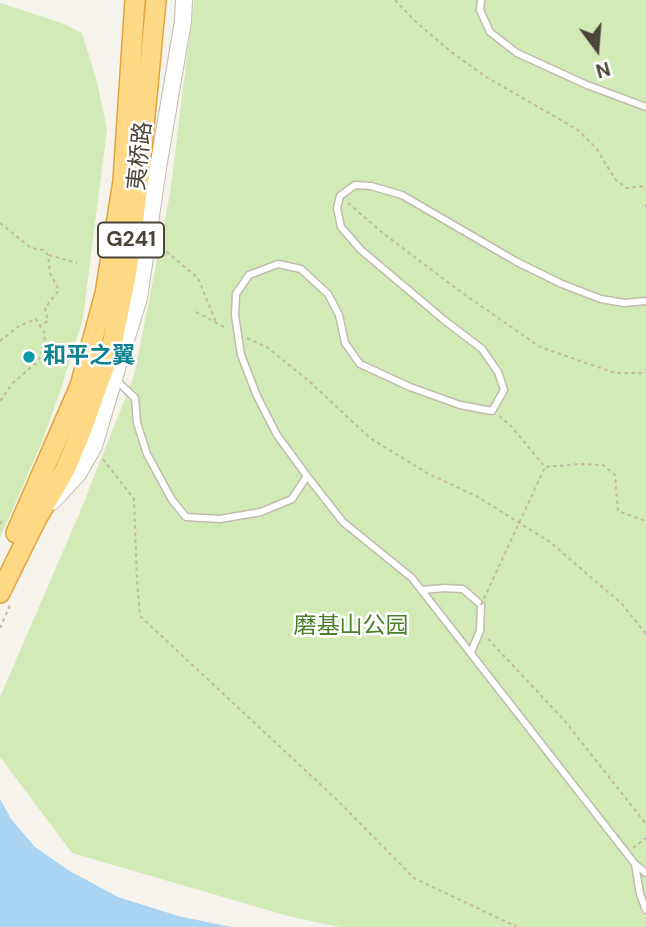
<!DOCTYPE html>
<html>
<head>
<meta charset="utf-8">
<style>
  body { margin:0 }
  #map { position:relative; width:646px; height:927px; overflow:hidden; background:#f6f3ec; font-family:"DM Sans",sans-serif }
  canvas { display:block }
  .north { position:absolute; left:562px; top:14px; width:70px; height:70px; -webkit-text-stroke:5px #fff; paint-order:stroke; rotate:164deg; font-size:19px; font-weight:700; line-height:28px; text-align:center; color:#4b4439 }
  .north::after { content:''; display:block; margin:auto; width:24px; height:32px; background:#4b4439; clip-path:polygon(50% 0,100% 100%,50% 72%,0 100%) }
</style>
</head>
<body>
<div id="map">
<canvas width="646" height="927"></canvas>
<div class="north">N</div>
</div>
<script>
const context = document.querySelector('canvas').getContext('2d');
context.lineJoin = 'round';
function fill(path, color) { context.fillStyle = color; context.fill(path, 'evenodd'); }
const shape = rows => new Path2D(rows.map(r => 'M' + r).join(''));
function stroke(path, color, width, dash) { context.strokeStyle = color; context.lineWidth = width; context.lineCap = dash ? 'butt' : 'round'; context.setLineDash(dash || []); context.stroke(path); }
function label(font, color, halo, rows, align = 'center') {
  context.font = font + ' "DM Sans","Noto Sans SC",sans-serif'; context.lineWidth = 5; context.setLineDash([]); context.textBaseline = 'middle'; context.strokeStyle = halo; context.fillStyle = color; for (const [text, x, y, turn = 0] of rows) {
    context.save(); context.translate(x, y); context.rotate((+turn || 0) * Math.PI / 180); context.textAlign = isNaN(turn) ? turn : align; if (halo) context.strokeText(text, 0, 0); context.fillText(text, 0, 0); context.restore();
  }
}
const green = shape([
  [194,0,646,0,646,927,339,927,288,916,72,853,0,757,0,697,80,512,134,376,170,194],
  [0,3,62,23,82,33,97,82,107,129,83,318,61,389,42,442,0,538]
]);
const water = shape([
  [0,799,11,819,35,847,68,870,118,897,178,916,231,927,0,927]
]);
const path = shape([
  [395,0,415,21,450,51,486,77,578,130,596,148,615,179,626,188,646,186],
  [348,203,384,234,461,292,540,347,615,373,646,373],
  [646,204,646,211],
  [0,223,31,248,43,250,48,255,50,273,59,290,45,308,48,321,41,325],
  [161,247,198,278,216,322],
  [49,255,77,263],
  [196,312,226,328],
  [247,338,268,348,310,382,370,438,427,473,478,497,550,542,622,604,646,634],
  [0,341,19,326,36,319,45,334,44,348,38,361,12,384,0,401],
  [499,416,511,426,545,467,581,464,603,465,615,475,618,511,646,521],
  [103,459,134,499,137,580,140,616,336,799,414,878,517,927],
  [0,524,4,518],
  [0,628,10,605],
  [488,639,564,720,646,824],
  [633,848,646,838]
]);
const service = shape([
  [481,0,480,10,490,32,517,53,587,85,646,107],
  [646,301,624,303,601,299,562,284,517,262,402,195,371,186,355,185,340,196,337,208,341,227,361,250,444,320,482,349,498,372,504,390,492,411,460,405,410,387,360,364,345,343,339,315,328,294,301,269,278,264,249,275,236,294,235,315,241,355,257,396,277,435,307,476,343,522,412,578,635,864,646,873],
  [115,379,135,398,137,423,147,454,172,500,186,517,220,519,261,512,292,499,307,476],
  [422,590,445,588,463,589,481,605,480,631,471,652],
  [635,864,640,894,646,910]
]);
const tertiary = shape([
  [114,378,139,298,158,168,183,21,184,0],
  [52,502,78,474,94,446,117,369]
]);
const trunk = shape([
  [16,533,80,386,105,294,123,181,135,0],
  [0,593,36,520,65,470,82,429,112,345,127,271,140,169,156,0]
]);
const pathBridge = shape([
  [481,605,545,467]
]);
const markers = [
  [29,357,7,"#0f9aa8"]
];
const shields = [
  [131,240,66]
];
const shieldNames = [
  ["G241",131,240]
];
const streetNames = [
  ["夷桥路",141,156,-84]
];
const cultureNames = [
  ["和平之翼",43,357]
];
const parkNames = [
  ["磨基山公园",351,627]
];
fill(green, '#d2eab5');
fill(water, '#a9d4f2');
stroke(service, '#c2bbae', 9);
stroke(tertiary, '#c2bbae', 18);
stroke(trunk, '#e0a43c', 22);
stroke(path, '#c4b79f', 2, [3.5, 3.5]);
stroke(service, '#fff', 6);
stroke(tertiary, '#fff', 16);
stroke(trunk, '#ffd985', 19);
stroke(pathBridge, '#c4b79f', 2, [3.5, 3.5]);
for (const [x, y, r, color] of markers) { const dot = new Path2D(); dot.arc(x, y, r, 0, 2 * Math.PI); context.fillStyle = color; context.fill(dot); stroke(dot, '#fff', 2.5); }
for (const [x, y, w] of shields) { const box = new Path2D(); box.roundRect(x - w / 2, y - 17.5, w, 35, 5); context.fillStyle = '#fff'; context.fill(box); stroke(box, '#4b4439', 2); }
label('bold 21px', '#4b4439', null, shieldNames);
label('23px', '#4b4439', '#fff', streetNames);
label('bold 23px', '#0d838f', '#fff', cultureNames, 'left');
label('23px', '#4a7f2a', '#fff', parkNames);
</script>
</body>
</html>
